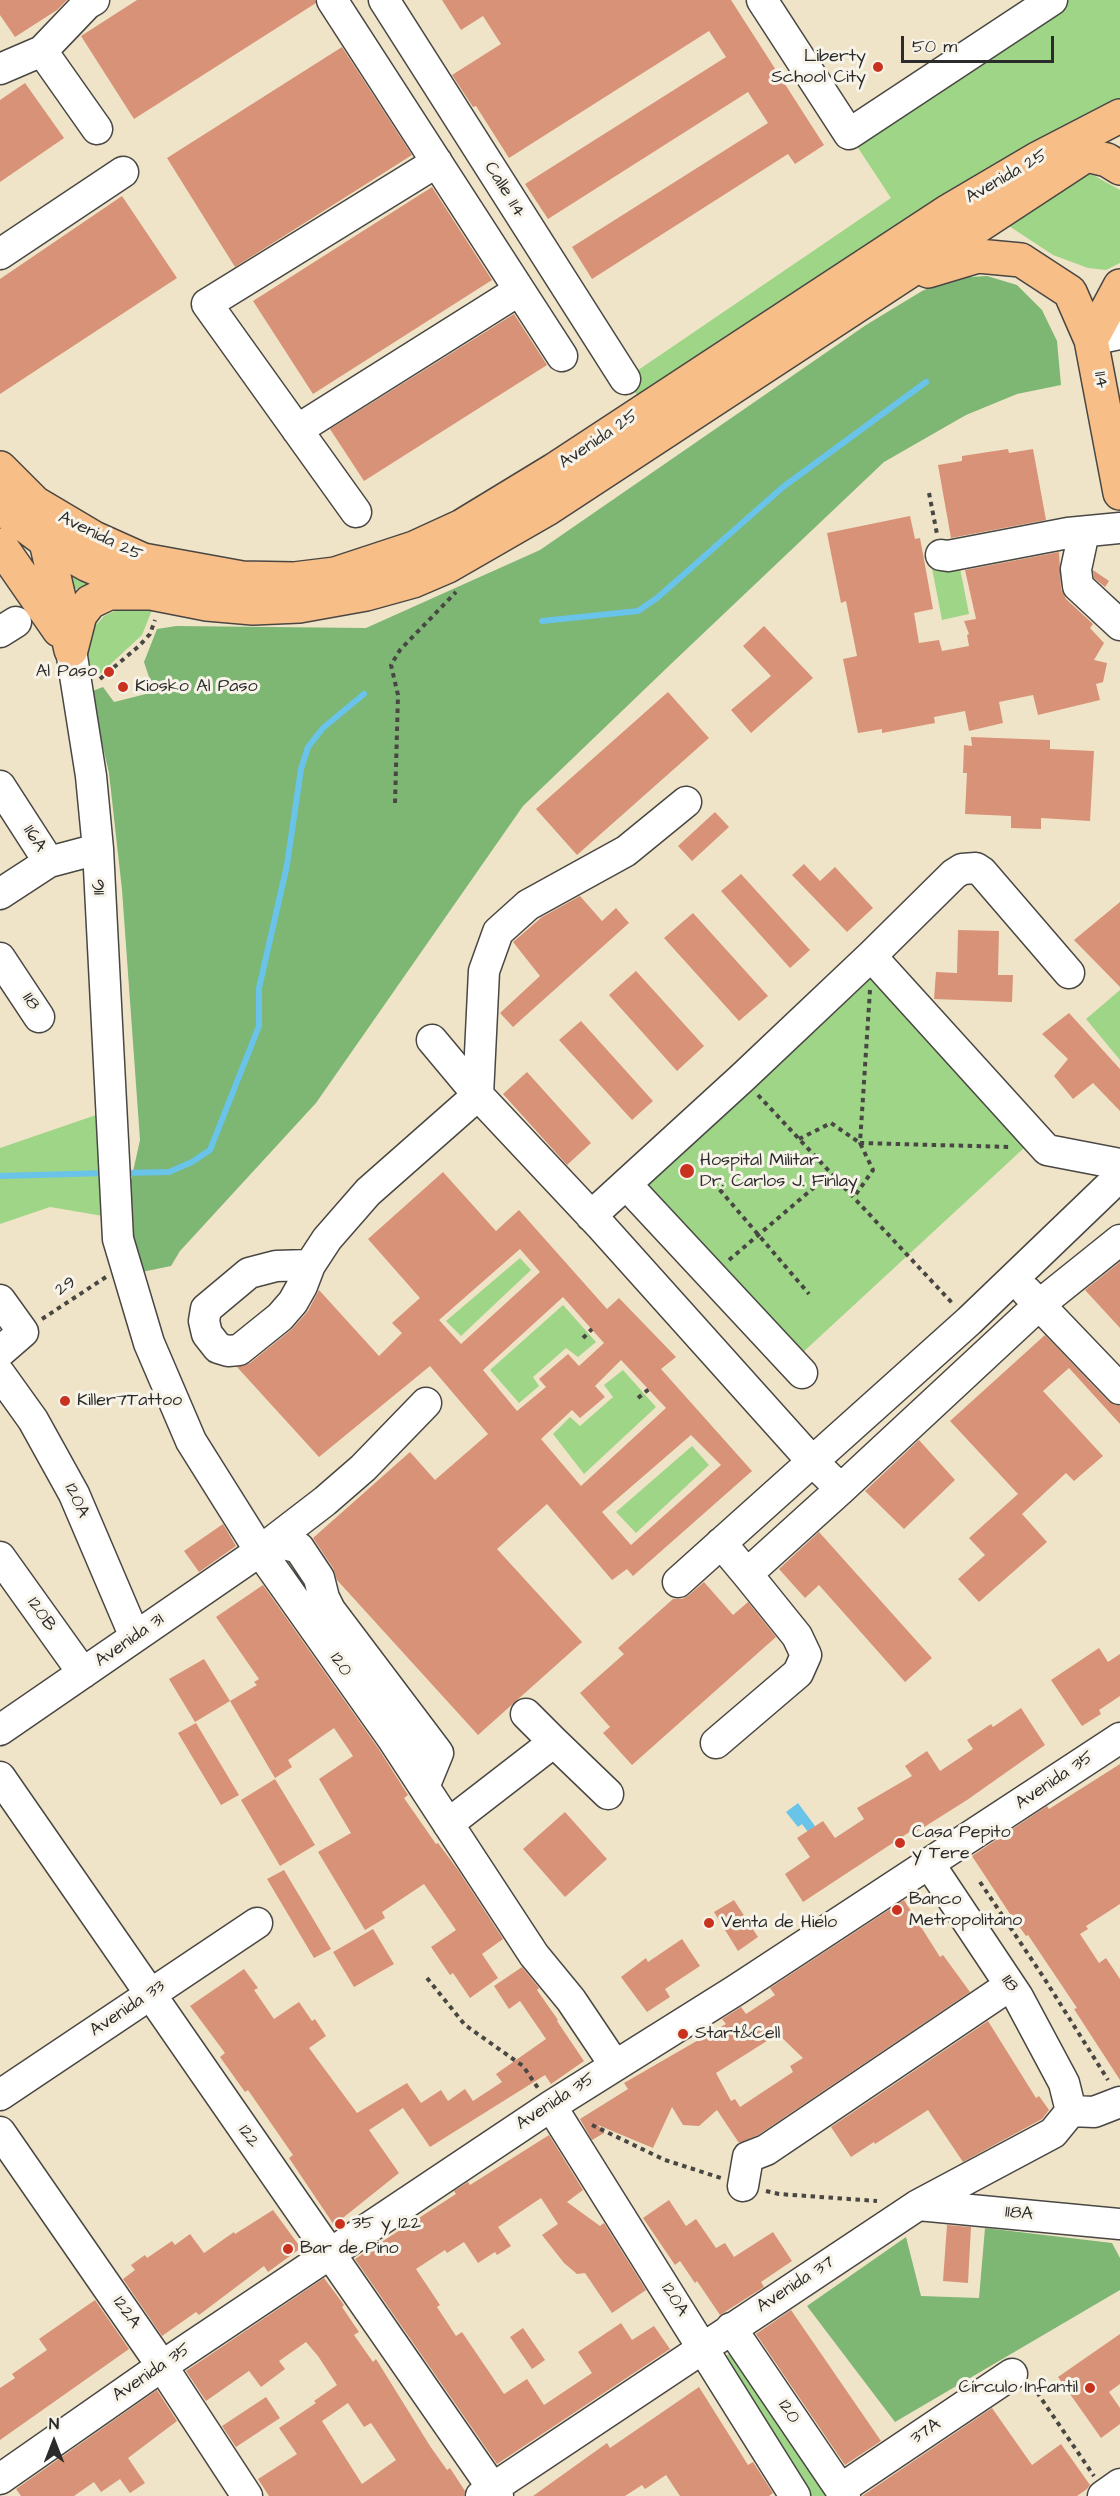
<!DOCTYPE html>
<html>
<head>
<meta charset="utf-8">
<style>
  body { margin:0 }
  #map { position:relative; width:1120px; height:2496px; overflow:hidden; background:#f0e4c8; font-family:"Architects Daughter",sans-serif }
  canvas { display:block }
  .north { position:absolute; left:24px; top:2412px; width:60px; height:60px; -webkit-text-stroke:4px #f7f3e8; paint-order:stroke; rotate:0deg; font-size:16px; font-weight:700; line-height:24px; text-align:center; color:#2b2b2b }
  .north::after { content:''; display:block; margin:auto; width:21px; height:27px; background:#2b2b2b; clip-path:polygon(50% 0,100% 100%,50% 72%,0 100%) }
  .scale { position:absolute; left:901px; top:36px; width:153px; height:27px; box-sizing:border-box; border:3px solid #2b2b2b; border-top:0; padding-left:8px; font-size:18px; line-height:21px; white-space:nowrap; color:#2b2b2b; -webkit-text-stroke:4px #f7f3e8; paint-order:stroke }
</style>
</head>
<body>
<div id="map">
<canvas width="1120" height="2496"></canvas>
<div class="north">N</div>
<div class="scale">50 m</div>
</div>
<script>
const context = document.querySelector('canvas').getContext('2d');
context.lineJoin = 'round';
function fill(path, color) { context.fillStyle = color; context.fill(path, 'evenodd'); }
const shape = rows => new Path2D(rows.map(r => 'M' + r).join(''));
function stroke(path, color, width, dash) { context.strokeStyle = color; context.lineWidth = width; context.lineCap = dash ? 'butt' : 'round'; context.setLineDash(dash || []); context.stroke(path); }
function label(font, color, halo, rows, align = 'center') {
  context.font = font + ' "Architects Daughter",sans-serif'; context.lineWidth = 6; context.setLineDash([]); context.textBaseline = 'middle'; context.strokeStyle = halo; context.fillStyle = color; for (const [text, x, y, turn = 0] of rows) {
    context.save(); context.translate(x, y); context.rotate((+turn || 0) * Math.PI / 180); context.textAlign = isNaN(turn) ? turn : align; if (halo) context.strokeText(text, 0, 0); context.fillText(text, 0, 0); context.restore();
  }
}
const green = shape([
  [1052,0,1120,0,1120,116,647,408,625,379,891,198,849,134],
  [1075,174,1093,175,1120,190,1120,263,1106,270,1088,268,1053,255,1006,224],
  [956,548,969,614,942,620,929,553],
  [65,568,97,584,68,591],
  [127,608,152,610,142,635,101,673,81,679,89,633,104,616,115,611],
  [871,974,1024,1148,801,1354,643,1187],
  [1120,990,1120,1060,1086,1019],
  [99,1114,103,1216,50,1207,0,1224,0,1148],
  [520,1258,531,1270,461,1336,446,1321],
  [563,1305,596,1342,578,1357,566,1348,533,1377,539,1386,519,1403,490,1370],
  [623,1370,656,1407,584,1474,553,1434,570,1417,580,1426,613,1397,604,1385],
  [692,1446,709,1465,636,1533,616,1512],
  [735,2351,830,2496,811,2496,726,2356]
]);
const forest = shape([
  [987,276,1017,285,1042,310,1057,341,1061,385,1017,394,966,415,884,462,672,663,523,806,316,1103,180,1251,171,1266,137,1273,118,1239,140,1140,122,890,109,773,90,692,103,687,114,702,154,692,144,662,157,629,176,626,366,628,540,550,866,325,922,291,954,278],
  [985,2228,1112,2243,1120,2258,1120,2290,895,2422,807,2306,906,2237,921,2296,979,2298]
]);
const water = shape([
  [798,1803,815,1826,808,1832,802,1824,798,1827,786,1812]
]);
const stream = shape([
  [542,621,638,611,657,598,783,487,926,382],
  [123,1173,169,1172,192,1162,210,1150,259,1026,259,988,287,865,301,769,308,747,323,728,364,694],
  [0,1176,107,1173]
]);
const building = shape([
  [0,0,67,0,57,10,15,37,0,15],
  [137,0,315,0,316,3,134,119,81,36],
  [442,0,731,0,824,145,795,164,788,154,592,279,572,247,768,123,748,92,548,219,525,184,726,57,709,31,509,158,476,106,473,107,452,75,501,44,483,16,461,30],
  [342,47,412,155,235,267,167,158],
  [25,83,64,138,0,182,0,100],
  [432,187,492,280,313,394,253,301],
  [122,196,177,278,0,394,0,279],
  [514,314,547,365,364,481,330,429],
  [1008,449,1009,453,1033,449,1046,520,951,538,938,465,962,461,962,456],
  [910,516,915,539,920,538,933,609,914,613,919,643,939,640,942,651,969,646,967,635,969,634,964,621,976,619,965,570,1059,552,1061,589,1066,599,1093,624,1090,628,1104,643,1094,660,1107,663,1103,682,1096,684,1100,700,1038,715,1033,695,999,702,1003,723,969,731,965,711,934,717,935,723,882,733,882,729,858,733,843,659,857,656,846,601,841,603,827,533],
  [1093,570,1109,581,1105,587,1094,578],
  [764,626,813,678,751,733,731,710,771,676,743,646],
  [668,692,709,738,577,855,536,809],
  [971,737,1050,740,1050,749,1094,751,1090,821,1041,818,1041,829,1011,828,1011,816,965,814,967,773,963,773,964,745,972,746],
  [715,812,729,827,692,861,678,846],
  [804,864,820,881,835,867,873,908,847,932,792,875],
  [741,874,810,950,790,968,721,891],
  [580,896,602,921,616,908,629,923,513,1027,500,1013,540,976,513,942,542,917],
  [1120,902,1120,987,1074,940],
  [693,913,768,996,739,1021,664,938],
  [958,930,999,931,998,975,1013,975,1012,1002,934,999,936,972,957,973],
  [636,971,704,1046,677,1071,609,995],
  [1069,1013,1120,1069,1120,1111,1093,1083,1073,1099,1054,1076,1068,1059,1042,1034],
  [581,1021,653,1101,632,1120,559,1040],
  [527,1072,591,1143,567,1165,503,1094],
  [443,1172,496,1231,519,1210,607,1309,619,1298,676,1357,661,1369,752,1471,633,1576,627,1569,612,1580,547,1504,497,1549,582,1642,478,1735,337,1580,333,1568,313,1538,410,1452,435,1480,488,1434,430,1366,319,1457,237,1367,250,1363,291,1330,308,1311,319,1290,379,1356,402,1333,392,1323,420,1298,368,1239],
  [520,1249,540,1272,461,1344,439,1320],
  [563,1297,604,1343,579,1366,568,1354,539,1379,546,1387,517,1411,483,1370],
  [621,1360,666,1408,581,1486,541,1439,572,1410,580,1418,605,1397,595,1386],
  [691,1435,721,1465,631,1545,602,1512],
  [1120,1262,1120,1328,1085,1290],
  [1045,1335,1108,1401,1120,1406,1120,1424,1069,1368,1043,1391,1103,1456,1074,1481,1066,1473,1022,1514,1047,1542,979,1602,958,1579,985,1555,969,1538,1018,1494,950,1421],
  [919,1440,955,1480,904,1529,865,1491],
  [223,1524,236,1546,199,1572,184,1551],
  [819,1532,932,1658,905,1682,819,1585,805,1598,779,1569],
  [704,1582,733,1615,748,1602,776,1637,632,1765,603,1733,610,1727,580,1693,624,1654,618,1648,673,1599,682,1599,689,1595],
  [263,1585,378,1748,408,1795,404,1798,436,1844,438,1843,458,1870,503,1939,482,1954,498,1978,470,1998,453,1973,450,1975,431,1947,456,1930,424,1884,382,1912,385,1918,365,1930,318,1852,351,1833,319,1779,353,1756,334,1728,288,1760,292,1767,275,1778,230,1701,257,1685,254,1682,259,1679,216,1617],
  [1099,1648,1108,1662,1120,1654,1120,1696,1099,1710,1101,1714,1082,1726,1051,1680],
  [204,1659,230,1701,195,1722,169,1679],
  [1021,1708,1045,1745,967,1800,913,1834,911,1831,803,1902,785,1874,810,1857,797,1838,823,1821,835,1838,864,1819,857,1808,912,1776,905,1766,927,1751,940,1771,973,1749,967,1740,991,1724,993,1727],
  [196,1723,239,1795,221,1805,178,1733],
  [1120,1764,1120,1904,1086,1926,1088,1929,1080,1934,1099,1963,1106,1958,1120,1979,1120,2080,1074,2009,1077,2008,1028,1935,1026,1936,1010,1914,972,1856,1047,1806,1049,1809],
  [275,1779,315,1845,280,1866,241,1800],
  [565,1812,607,1859,565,1897,523,1849],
  [284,1870,331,1949,314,1958,267,1879],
  [734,1900,758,1937,738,1951,714,1912],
  [904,1900,940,1957,943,1955,970,1992,758,2135,739,2143,717,2110,699,2126,683,2125,672,2107,653,2148,598,2125,604,2133,592,2140,580,2119,628,2089,624,2083,726,2024,722,2019,741,2007,746,2014,775,1995,770,1988],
  [778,2034,803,2058,790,2066,793,2072,740,2107,735,2099,731,2101,716,2073],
  [373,1929,394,1964,354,1987,333,1952],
  [682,1939,700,1966,665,1989,670,1997,647,2012,621,1977,646,1958,648,1962],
  [522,1967,539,1988,537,1990,558,2020,557,2021,584,2061,551,2084,545,2075,430,2147,403,2108,369,2130,399,2173,334,2225,289,2158,293,2155,248,2090,245,2092,220,2057,225,2053,190,2006,244,1969,258,1988,254,1990,274,2019,299,2002,312,2021,315,2019,326,2036,309,2048,357,2113,407,2083,421,2103,441,2090,448,2101,465,2089,473,2101,502,2082,496,2074,546,2039,520,2001,509,2009,494,1986],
  [988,2021,1036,2098,1039,2096,1049,2110,1042,2119,963,2162,928,2110,875,2144,874,2142,851,2157,831,2127],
  [549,2135,583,2190,567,2202,600,2226,604,2223,646,2290,612,2313,585,2273,577,2274,564,2263,542,2235,558,2224,541,2198,498,2227,511,2246,497,2255,495,2252,478,2263,464,2242,447,2253,445,2250,416,2269,440,2305,437,2307,456,2336,462,2332,504,2394,527,2379,544,2405,592,2373,578,2352,621,2323,632,2340,654,2326,670,2349,497,2464,355,2259,456,2194,454,2191,468,2182,470,2185],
  [669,2200,686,2226,696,2219,716,2248,725,2243,734,2257,773,2232,792,2261,761,2282,764,2287,720,2315,697,2281,695,2283,680,2261,675,2265,643,2218],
  [273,2210,301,2248,268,2272,264,2266,199,2315,196,2312,162,2336,123,2279,135,2270,131,2265,145,2255,147,2258,172,2241,175,2245,190,2234,204,2253,234,2232,235,2234],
  [947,2225,971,2227,968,2283,943,2281],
  [324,2278,344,2305,342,2307,359,2332,354,2335,373,2362,376,2359,430,2446,447,2470,450,2468,465,2491,464,2496,269,2496,258,2479,297,2454,279,2428,316,2403,314,2401,337,2385,318,2356,306,2342,279,2361,285,2369,261,2387,249,2371,206,2401,186,2371],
  [348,2403,364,2427,371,2423,396,2460,362,2484,322,2421],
  [95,2300,129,2349,0,2440,0,2388,15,2378,12,2374,47,2350,39,2339],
  [791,2310,881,2441,845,2465,756,2334],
  [523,2328,545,2360,532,2369,510,2337],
  [1120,2334,1120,2384,1109,2392,1120,2408,1120,2424,1101,2438,1058,2377],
  [699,2387,748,2465,753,2462,773,2493,769,2496,680,2496,666,2475,645,2489,642,2485,625,2496,533,2496,607,2443,610,2448],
  [157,2390,177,2421,128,2458,145,2483,130,2493,120,2479,101,2492,94,2482,74,2496,21,2496,16,2489],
  [266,2397,280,2418,236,2447,222,2426],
  [992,2408,1032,2465,1061,2444,1090,2485,1087,2489,1077,2496,862,2496]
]);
const path = shape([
  [929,493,937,534],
  [100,679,139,646,150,634,155,620],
  [395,803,398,695,391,665,400,650,456,592],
  [870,990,860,1143,1011,1147],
  [758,1095,954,1305],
  [799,1139,831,1123,860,1143,873,1170,854,1197],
  [708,1176,809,1294],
  [729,1260,831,1173],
  [42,1319,106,1277],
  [583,1338,592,1329],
  [638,1398,649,1389],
  [980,1882,1044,1978,1108,2080],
  [427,1978,465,2025,523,2066,538,2088],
  [592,2125,665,2160,721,2178],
  [766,2191,779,2194,877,2201],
  [1032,2385,1094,2476]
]);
const minor = shape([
  [94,0,87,4,42,51,97,129],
  [332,0,562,356],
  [384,0,625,379],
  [762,0,849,134,1052,0],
  [0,69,42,51],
  [0,254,123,172],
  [1091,340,1120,334],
  [297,430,518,291],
  [356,512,207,304,437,162],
  [1084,532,1076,569,1078,586,1120,625],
  [941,555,948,556,1068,533,1120,528],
  [0,632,16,622],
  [71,650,91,776,98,849,118,1239,149,1343,191,1441,260,1551,392,1738,534,1955,571,2000,614,2064],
  [0,786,49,862],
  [0,894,49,862,98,849],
  [871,956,954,874,962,869,976,868,982,872,1069,973],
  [0,958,39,1017],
  [432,1040,478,1095],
  [478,1095,484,971,498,932,528,905,626,851,686,802],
  [626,1184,802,1373],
  [591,1216,742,1078,871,956,1047,1150,1120,1164],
  [310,1265,302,1286,293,1302,280,1317,239,1350,228,1351,218,1348,207,1334,204,1321,206,1309,249,1273,276,1266,310,1265,327,1239,368,1192,478,1095,601,1226,811,1460,841,1489],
  [1026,1291,1120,1389],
  [0,1300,23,1332,0,1352],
  [0,1374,33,1420,74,1494,135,1637],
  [273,1541,299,1548,319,1578,324,1598,330,1610,438,1753,424,1787],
  [721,1543,747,1574,841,1489,1039,1305,1120,1240],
  [0,1557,83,1673],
  [678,1582,969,1321,1120,1176],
  [0,1730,260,1551,325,1501,363,1468,426,1403],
  [554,1742,608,1794],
  [716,1743,798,1673,806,1655,797,1636,747,1574],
  [0,1777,498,2496],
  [448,1824,554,1742,526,1714],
  [930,1865,1018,1997,1064,2083,1071,2111],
  [0,2095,257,1923],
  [551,2106,795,2496],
  [0,2132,162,2366,247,2496],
  [743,2186,748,2157,766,2150,1009,1986],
  [918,2205,1120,2224],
  [731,2328,845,2496],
  [0,2479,162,2366,551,2106,736,1990,1120,1738],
  [841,2489,1012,2374],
  [481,2496,918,2205,1053,2133,1071,2111,1094,2112,1120,2102],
  [1103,2496,1120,2484]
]);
const major = shape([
  [1065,154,1086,155,1107,160,1120,168],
  [928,271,978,256,1021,260,1070,292,1091,340,1120,493],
  [1091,340,1120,286],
  [0,468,35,503,94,538,143,560,242,578,294,579,335,574,414,548,462,526,554,470,947,212,1037,159,1120,116],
  [0,507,47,542,88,565,151,593,207,604,253,608,299,606,366,594,413,581,448,566,547,509,1088,154],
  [43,529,71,650],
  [0,545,59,630],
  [71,650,80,615,90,602,109,593,145,593]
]);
const markers = [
  [878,67,6,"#c8321e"],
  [109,672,6,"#c8321e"],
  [123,687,6,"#c8321e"],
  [687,1171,8,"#c8321e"],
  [65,1401,6,"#c8321e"],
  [900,1843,6,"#c8321e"],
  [897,1910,6,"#c8321e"],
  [709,1923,6,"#c8321e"],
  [683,2034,6,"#c8321e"],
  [340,2224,6,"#c8321e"],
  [288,2249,6,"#c8321e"],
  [1090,2388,6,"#c8321e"]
];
const poiNames = [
  ["Liberty",866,57,"right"],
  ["School City",866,78,"right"],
  ["Al Paso",97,672,"right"],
  ["Kiosko Al Paso",135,687],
  ["Hospital Militar",700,1161],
  ["Dr. Carlos J. Finlay",700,1182],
  ["Killer7Tattoo",77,1401],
  ["Casa Pepito",912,1833],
  ["y Tere",912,1854],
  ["Banco",909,1900],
  ["Metropolitano",909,1921],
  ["Venta de Hielo",721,1923],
  ["Start&Cell",695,2034],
  ["35 y 122",352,2224],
  ["Bar de Pino",300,2249],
  ["Círculo Infantil",1078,2388,"right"]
];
const streetNames = [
  ["Avenida 25",1007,177,-30],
  ["Calle 114",504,190,58],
  ["114",1100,380,79],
  ["Avenida 25",599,440,-34],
  ["Avenida 25",100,537,26],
  ["116A",34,839,57],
  ["116",100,887,-93],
  ["118",30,1002,56],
  ["29",66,1287,-33],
  ["120A",76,1501,65],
  ["120B",41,1615,55],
  ["Avenida 31",130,1641,-35],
  ["120",340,1665,55],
  ["Avenida 35",1055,1781,-34],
  ["118",1009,1984,54],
  ["Avenida 33",128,2009,-34],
  ["Avenida 35",556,2102,-33],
  ["122",248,2137,55],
  ["118A",1019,2214,5],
  ["Avenida 37",796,2285,-33],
  ["120A",674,2300,58],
  ["122A",126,2313,55],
  ["Avenida 35",152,2373,-34],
  ["120",788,2412,56],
  ["37A",926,2432,-34]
];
fill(green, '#9ed587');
fill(forest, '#7eb674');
fill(water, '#6ac3e8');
stroke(stream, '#6ac3e8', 6);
fill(building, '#d79277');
stroke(minor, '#494743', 33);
stroke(major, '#494743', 36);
stroke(path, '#494743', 4, [4.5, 4.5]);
stroke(minor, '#fff', 30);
stroke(major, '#f7be87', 33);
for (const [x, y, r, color] of markers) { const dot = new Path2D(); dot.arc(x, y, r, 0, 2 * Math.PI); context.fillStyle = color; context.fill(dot); stroke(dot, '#f7f3e8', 2); }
label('18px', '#2b2b2b', '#f7f3e8', poiNames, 'left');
label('18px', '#2b2b2b', '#f7f3e8', streetNames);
</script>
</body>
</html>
